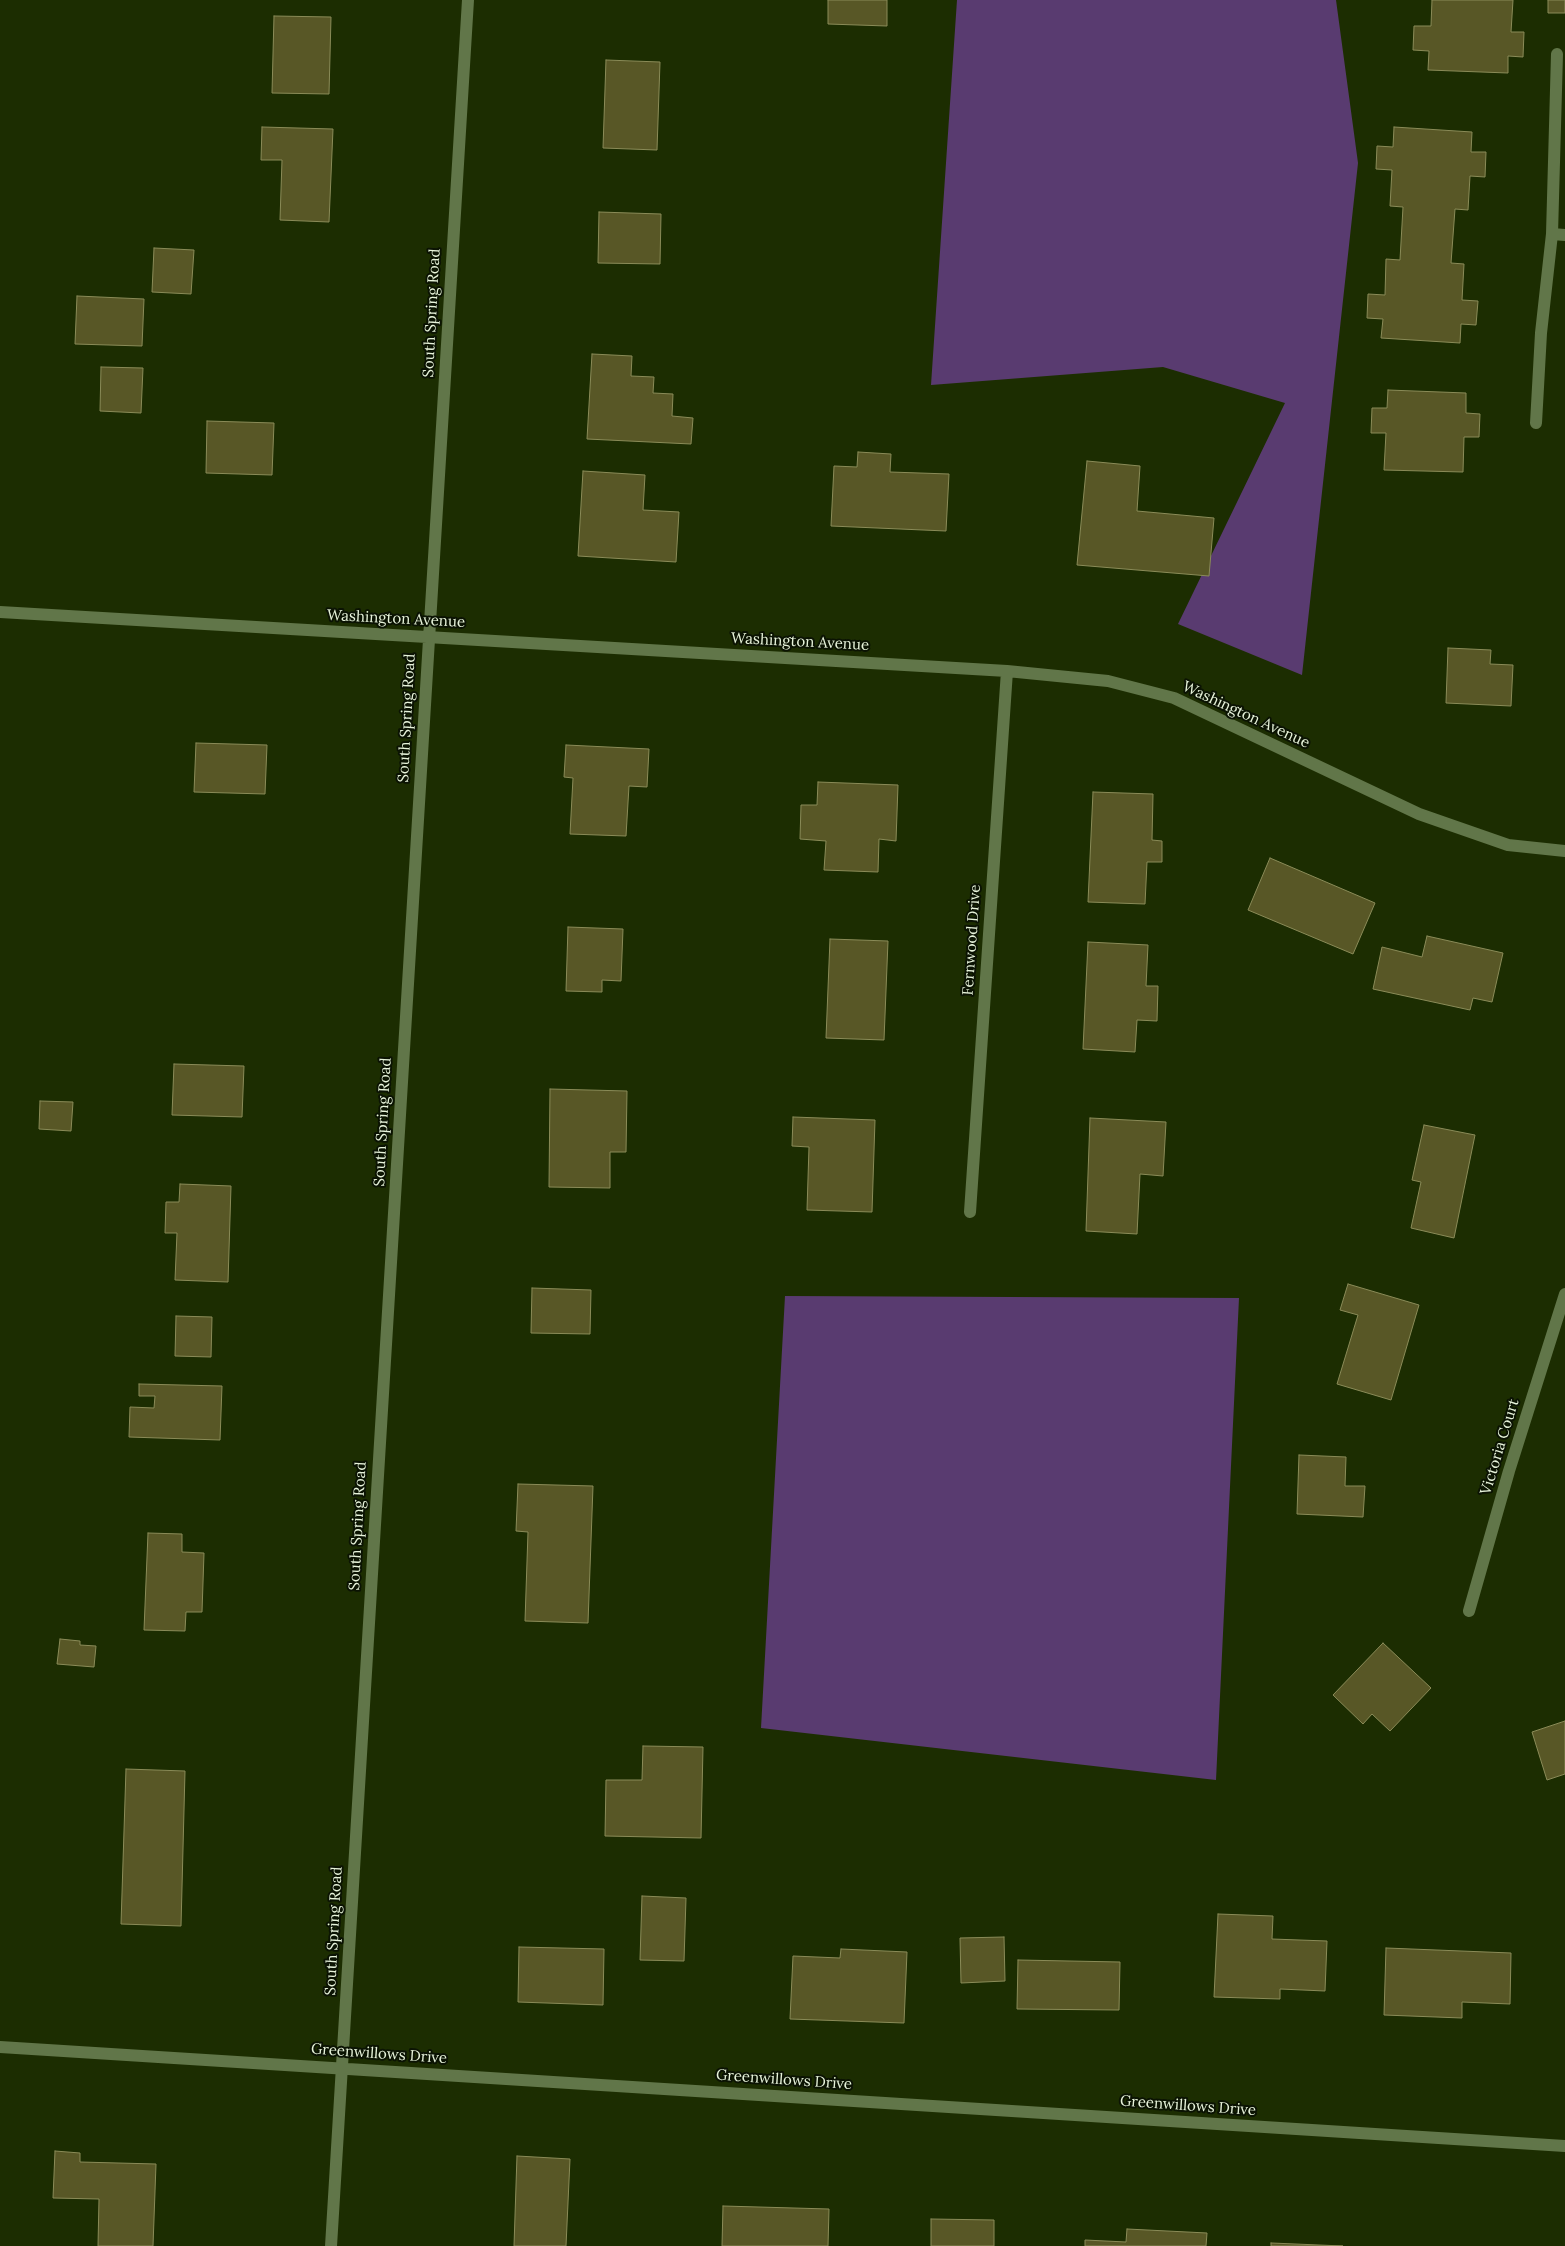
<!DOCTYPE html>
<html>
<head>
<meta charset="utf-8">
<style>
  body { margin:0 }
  canvas { display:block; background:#1c2d01 }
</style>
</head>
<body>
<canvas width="1565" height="2246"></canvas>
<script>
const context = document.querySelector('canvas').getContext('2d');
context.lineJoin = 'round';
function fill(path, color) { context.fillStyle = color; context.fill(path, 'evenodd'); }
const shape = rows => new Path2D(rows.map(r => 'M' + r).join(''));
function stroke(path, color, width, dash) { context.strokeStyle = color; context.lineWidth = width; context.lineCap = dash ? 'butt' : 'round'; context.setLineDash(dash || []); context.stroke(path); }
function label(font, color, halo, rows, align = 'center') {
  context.font = font + ' Lora,serif'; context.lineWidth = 4; context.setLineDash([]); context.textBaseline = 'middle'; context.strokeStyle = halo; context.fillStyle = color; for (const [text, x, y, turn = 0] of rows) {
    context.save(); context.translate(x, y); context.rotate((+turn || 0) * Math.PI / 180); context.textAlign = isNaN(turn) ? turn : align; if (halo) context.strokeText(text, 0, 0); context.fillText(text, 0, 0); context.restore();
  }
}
const green = shape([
  [957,0,1336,0,1358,163,1302,675,1178,624,1285,403,1163,367,931,385],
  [785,1296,1239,1298,1216,1780,761,1728]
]);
const building = shape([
  [828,0,887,0,887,26,828,24,828,0],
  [1432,0,1513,0,1511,32,1524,32,1523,57,1508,56,1508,73,1428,70,1429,51,1413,50,1414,26,1431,26,1432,0],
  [1548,0,1565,0,1565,13,1548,13,1548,0],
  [274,16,331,17,329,94,272,93,274,16],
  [606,60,660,62,657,150,603,148,606,60],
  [262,127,333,129,329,222,280,220,282,160,261,160,262,127],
  [1394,127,1472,132,1471,152,1486,152,1485,177,1470,176,1468,210,1455,209,1451,263,1464,264,1462,300,1478,301,1476,325,1461,324,1460,343,1381,338,1383,319,1367,318,1368,294,1385,295,1386,259,1400,260,1403,207,1390,206,1392,170,1376,169,1377,146,1393,147,1394,127],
  [599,212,661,214,660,264,598,263,599,212],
  [154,248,194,250,191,294,152,292,154,248],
  [77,296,144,299,142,346,75,344,77,296],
  [592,354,632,356,631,376,654,377,653,393,673,394,672,416,693,418,691,444,587,439,592,354],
  [101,367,143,368,141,413,100,411,101,367],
  [1388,390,1466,393,1466,413,1480,414,1479,437,1464,437,1463,472,1384,470,1386,433,1371,433,1372,408,1387,408,1388,390],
  [207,421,274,423,272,475,206,473,207,421],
  [858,452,891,454,890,472,949,474,946,531,831,526,834,466,857,467,858,452],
  [1087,461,1140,466,1137,511,1214,518,1209,576,1077,565,1087,461],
  [583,471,645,475,643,510,679,512,676,562,578,556,583,471],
  [1448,648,1491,650,1490,664,1513,665,1511,706,1446,703,1448,648],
  [196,743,267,745,265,794,194,792,196,743],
  [566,745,649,749,647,787,629,786,626,836,570,834,573,778,564,777,566,745],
  [818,782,898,785,896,841,879,839,878,872,824,870,826,841,800,839,801,805,817,805,818,782],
  [1093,792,1153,794,1152,840,1162,841,1162,862,1147,862,1145,904,1088,902,1093,792],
  [1270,858,1375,903,1353,954,1248,910,1270,858],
  [568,927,623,929,621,981,602,980,602,992,566,991,568,927],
  [1427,936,1503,953,1492,1002,1473,998,1470,1010,1373,989,1382,947,1422,957,1427,936],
  [830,939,888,941,884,1040,826,1038,830,939],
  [1088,942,1148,945,1146,986,1158,986,1157,1021,1137,1020,1135,1052,1083,1049,1088,942],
  [174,1064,244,1066,242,1117,172,1115,174,1064],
  [550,1089,627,1091,626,1152,610,1152,610,1188,549,1187,550,1089],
  [40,1101,73,1102,71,1131,39,1129,40,1101],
  [793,1117,875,1120,872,1212,807,1210,809,1147,792,1146,793,1117],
  [1090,1118,1166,1122,1163,1176,1140,1174,1137,1234,1086,1231,1090,1118],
  [1424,1125,1475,1135,1454,1238,1411,1228,1421,1182,1412,1180,1424,1125],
  [180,1184,231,1186,228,1282,175,1280,177,1233,165,1233,166,1202,179,1202,180,1184],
  [1348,1284,1419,1305,1391,1400,1337,1384,1358,1315,1340,1310,1348,1284],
  [532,1288,591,1290,590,1334,531,1333,532,1288],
  [176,1316,212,1317,211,1357,175,1356,176,1316],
  [139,1384,222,1386,220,1440,129,1437,130,1407,154,1408,155,1396,139,1396,139,1384],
  [1299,1455,1346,1457,1345,1486,1365,1486,1363,1517,1297,1514,1299,1455],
  [518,1484,593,1486,588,1623,525,1621,528,1532,516,1531,518,1484],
  [148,1533,182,1534,182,1552,204,1553,202,1612,186,1612,185,1631,144,1630,148,1533],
  [60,1639,80,1641,80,1645,96,1646,94,1667,57,1664,60,1639],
  [1383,1643,1431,1688,1390,1731,1372,1714,1363,1724,1333,1695,1383,1643],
  [1565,1721,1565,1774,1547,1780,1532,1732,1565,1721],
  [643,1746,703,1747,701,1838,605,1836,606,1780,642,1780,643,1746],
  [126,1769,185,1771,181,1926,121,1924,126,1769],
  [642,1896,686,1898,684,1961,640,1960,642,1896],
  [1218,1914,1273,1916,1272,1939,1327,1941,1325,1991,1280,1989,1280,1999,1214,1997,1218,1914],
  [1004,1937,1005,1981,961,1983,960,1938,1004,1937],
  [519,1947,604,1949,603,2005,518,2002,519,1947],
  [1386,1948,1511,1953,1510,2004,1462,2002,1462,2018,1384,2015,1386,1948],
  [841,1949,907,1952,904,2023,790,2019,793,1956,840,1958,841,1949],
  [1018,1960,1120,1962,1119,2010,1017,2009,1018,1960],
  [55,2151,80,2153,80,2162,156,2164,153,2246,98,2246,99,2199,53,2198,55,2151],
  [517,2156,570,2159,566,2246,514,2246,517,2156],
  [723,2206,829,2209,828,2246,722,2246,723,2206],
  [931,2219,994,2220,994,2246,931,2246,931,2219],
  [1127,2229,1207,2233,1206,2246,1085,2246,1085,2240,1126,2242,1127,2229],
  [1271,2243,1343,2246,1271,2246,1271,2243]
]);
const lane = shape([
  [1557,54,1552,234,1565,235],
  [1536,423,1541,333,1552,234]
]);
const street = shape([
  [0,612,1007,671,1108,681,1174,698,1419,814,1508,845,1565,851],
  [970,1212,1007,671],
  [1469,1611,1509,1471,1565,1294],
  [0,2047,1565,2146],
  [331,2246,468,0]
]);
const streetNames = [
  ["South Spring Road",432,313,-87],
  ["Washington Avenue",396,619,3],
  ["Washington Avenue",800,642,3],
  ["Washington Avenue",1246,715,25],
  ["South Spring Road",407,718,-87],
  ["Fernwood Drive",972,940,-86],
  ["South Spring Road",383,1122,-87],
  ["Victoria Court",1500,1447,-73],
  ["South Spring Road",358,1526,-87],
  ["South Spring Road",334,1931,-87],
  ["Greenwillows Drive",379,2054,4],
  ["Greenwillows Drive",784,2080,4],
  ["Greenwillows Drive",1188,2106,4]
];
fill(green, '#593b70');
fill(building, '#585726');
stroke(building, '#8a8b58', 1);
stroke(lane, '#617649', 12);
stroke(street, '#617649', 12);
label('15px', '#e7f3da', '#0b1303', streetNames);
</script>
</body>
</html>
